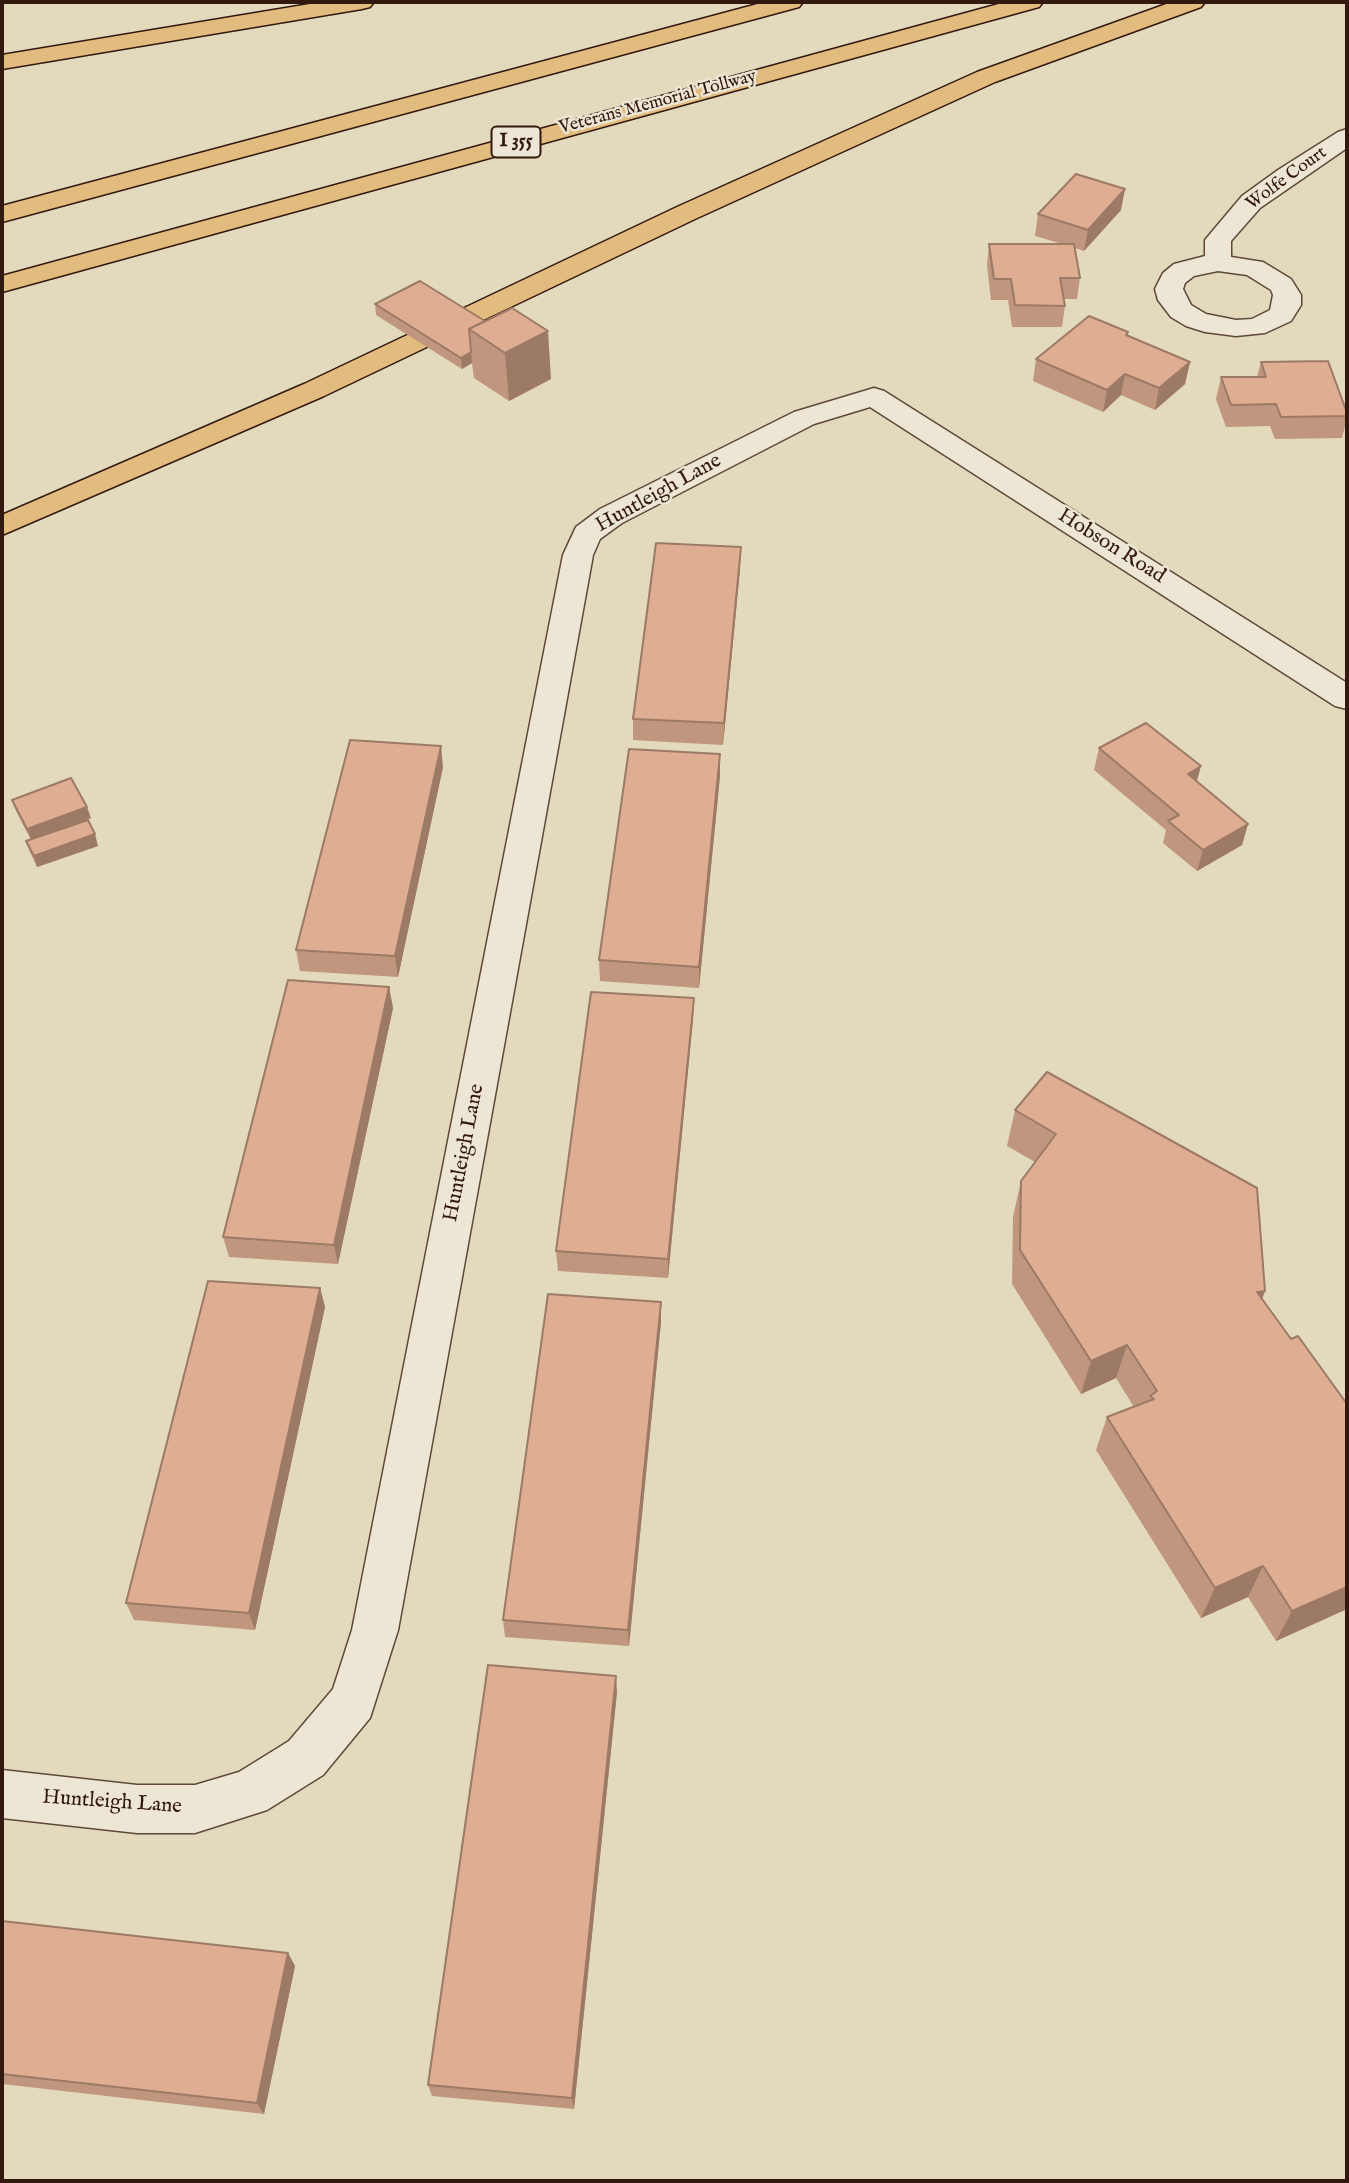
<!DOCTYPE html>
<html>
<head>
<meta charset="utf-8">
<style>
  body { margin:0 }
  #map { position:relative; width:1349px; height:2183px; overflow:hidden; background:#e3d9bd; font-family:"IM FELL English",serif }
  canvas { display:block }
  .frame { position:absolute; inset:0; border:4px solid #32180f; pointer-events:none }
</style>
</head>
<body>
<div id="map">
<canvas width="1349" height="2183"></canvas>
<div class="frame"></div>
</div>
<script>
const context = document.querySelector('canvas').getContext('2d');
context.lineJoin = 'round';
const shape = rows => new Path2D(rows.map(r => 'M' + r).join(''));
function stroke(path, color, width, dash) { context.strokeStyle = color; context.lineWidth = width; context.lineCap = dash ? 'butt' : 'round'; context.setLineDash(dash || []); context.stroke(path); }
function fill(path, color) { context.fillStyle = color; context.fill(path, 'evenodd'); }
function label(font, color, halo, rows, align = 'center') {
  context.font = font + ' "IM FELL English",serif'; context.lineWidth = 5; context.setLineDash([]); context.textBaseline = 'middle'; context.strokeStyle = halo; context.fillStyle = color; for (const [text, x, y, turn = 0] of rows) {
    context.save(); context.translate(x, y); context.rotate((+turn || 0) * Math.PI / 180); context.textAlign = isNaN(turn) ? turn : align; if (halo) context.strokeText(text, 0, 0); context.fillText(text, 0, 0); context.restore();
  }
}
const minor = shape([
  [1347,129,1347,148,1260,208,1231,241,1231,257,1263,262,1291,279,1301,295,1301,305,1291,321,1265,333,1236,336,1205,332,1186,326,1171,317,1158,300,1155,289,1163,273,1174,264,1205,256,1205,240,1242,196,1278,170,1338,132,1347,129],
  [1218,271,1247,275,1271,290,1273,295,1270,310,1252,319,1236,320,1206,314,1191,305,1183,289,1185,283,1194,276,1218,271],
  [874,388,884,391,1347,683,1347,709,1335,706,870,407,814,424,622,523,600,539,593,555,398,1630,370,1718,323,1775,267,1810,195,1833,137,1833,2,1818,2,1770,137,1785,195,1785,239,1772,289,1741,333,1689,352,1630,563,555,576,527,600,509,794,412,874,388]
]);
const motorway = shape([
  [322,2,374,2,370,7,362,9,2,69,2,55,322,2],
  [765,2,803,2,799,7,2,222,2,206,765,2],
  [1006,2,1043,2,1039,7,2,292,2,276,1006,2],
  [1172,2,1205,2,1201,7,995,82,695,219,324,396,2,535,2,515,304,384,677,207,977,72,1172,2]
]);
const wall = shape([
  [1121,210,1084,251,1075,248,1080,278,1077,299,1064,299,1065,306,1062,327,1012,327,1008,300,991,300,987,265,989,244,1062,244,1035,236,1038,214],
  [420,281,551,379,509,401,474,378,472,363,462,369,376,315,375,304],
  [1128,332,1128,335,1190,362,1185,384,1155,410,1121,395,1103,412,1033,381,1036,359],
  [1261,362,1347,413,1347,419,1342,438,1275,439,1270,426,1226,427,1216,399,1221,377,1257,377],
  [740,569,723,745,633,740,633,719],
  [1099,748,1197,781,1248,824,1242,845,1197,871,1163,843,1166,830,1094,770],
  [443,767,398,977,300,971,296,950],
  [720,776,699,988,600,981,599,960],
  [12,800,91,818,32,839,98,846,37,867,30,852,26,841,31,840,16,811],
  [389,987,393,1008,338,1264,229,1257,223,1237],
  [694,998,693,1019,668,1278,558,1271,556,1251],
  [1047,1072,1265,1291,1262,1299,1347,1609,1276,1641,1248,1597,1201,1618,1096,1450,1107,1417,1134,1407,1116,1378,1081,1394,1012,1284,1013,1217,1021,1181,1035,1162,1007,1146,1015,1110],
  [320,1288,325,1307,255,1630,134,1620,126,1603],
  [661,1302,661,1322,629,1646,505,1637,503,1620],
  [617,1692,574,2109,432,2096,428,2085],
  [2,1921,288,1953,295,1966,264,2114,2,2084]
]);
const shadedWall = shape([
  [1125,189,1121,210,1084,251,1088,230],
  [548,331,551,379,509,401,505,353],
  [471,352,472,363,462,369,461,358],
  [1190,362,1185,384,1155,410,1159,388],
  [1125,374,1121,395,1103,412,1107,390],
  [741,547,740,569,723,745,724,723],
  [441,746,443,767,398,977,395,956],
  [720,754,720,776,699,988,699,967],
  [1201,766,1195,788,1188,774],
  [87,807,91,818,31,840,27,829],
  [1248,824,1242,845,1197,871,1203,850],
  [95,834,98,846,37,867,34,856],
  [389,987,393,1008,338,1264,334,1245],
  [694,998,693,1019,668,1278,668,1259],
  [320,1288,325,1307,255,1630,249,1613],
  [1265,1291,1252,1325,1257,1292],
  [661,1302,661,1322,629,1646,628,1630],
  [1127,1345,1116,1378,1081,1394,1091,1361],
  [1263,1566,1248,1597,1201,1618,1215,1588],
  [1347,1587,1347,1609,1276,1641,1292,1611],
  [616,1676,617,1692,574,2109,572,2098],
  [288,1953,295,1966,264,2114,257,2103]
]);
const building = shape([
  [1076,174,1125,189,1088,230,1038,214,1076,174],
  [989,244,1074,244,1080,278,1060,278,1065,306,1015,305,1011,279,994,279,989,244],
  [420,281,485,321,469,329,471,352,461,358,375,304,420,281],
  [512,308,548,331,505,353,469,329,512,308],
  [1089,316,1128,332,1126,335,1190,362,1159,388,1125,374,1107,390,1036,359,1089,316],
  [1328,361,1347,413,1347,416,1281,417,1276,404,1231,405,1221,377,1266,377,1261,362,1328,361],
  [656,543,741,547,724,723,633,719,656,543],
  [1146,723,1201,766,1188,774,1248,824,1203,850,1168,821,1179,815,1099,748,1146,723],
  [350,740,441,746,395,956,296,950,350,740],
  [629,749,720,754,699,967,599,960,629,749],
  [71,778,87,807,27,829,12,800,71,778],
  [88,820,95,834,34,856,26,841,88,820],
  [288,980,389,987,334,1245,223,1237,288,980],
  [591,992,694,998,668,1259,556,1251,591,992],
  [1047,1072,1257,1188,1265,1291,1257,1292,1291,1339,1298,1336,1347,1404,1347,1587,1292,1611,1263,1566,1215,1588,1107,1417,1154,1399,1150,1396,1157,1391,1127,1345,1091,1361,1020,1250,1021,1181,1056,1134,1015,1110,1047,1072],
  [208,1281,320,1288,249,1613,126,1603,208,1281],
  [548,1294,661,1302,628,1630,503,1620,548,1294],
  [488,1665,616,1676,572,2098,428,2085,488,1665],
  [2,1921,288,1953,257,2103,2,2074,2,1921]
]);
const farStreetnames = [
  ["Veterans Memorial Tollway",658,103,-15],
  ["Wolfe Court",1287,179,-36]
];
const shields = [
  [516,142,49]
];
const shieldNames = [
  ["I 355",516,142]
];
const streetNames = [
  ["Huntleigh Lane",659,494,-29],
  ["Hobson Road",1111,547,32],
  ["Huntleigh Lane",465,1153,-79],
  ["Huntleigh Lane",112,1803,4]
];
stroke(minor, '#5e483a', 3);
stroke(motorway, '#32180f', 3);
fill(minor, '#ede6d4');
fill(motorway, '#e2bc7e');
fill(wall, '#c0967e');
fill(shadedWall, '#9c7a66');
fill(building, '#dfae92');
stroke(building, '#9c7a66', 2);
label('18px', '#32180f', '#ede6d4', farStreetnames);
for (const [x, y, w] of shields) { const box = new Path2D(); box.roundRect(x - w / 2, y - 15.5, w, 31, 5); context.fillStyle = '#ede6d4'; context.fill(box); stroke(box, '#32180f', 2); }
label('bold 19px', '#32180f', null, shieldNames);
label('21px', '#32180f', '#ede6d4', streetNames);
</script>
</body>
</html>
